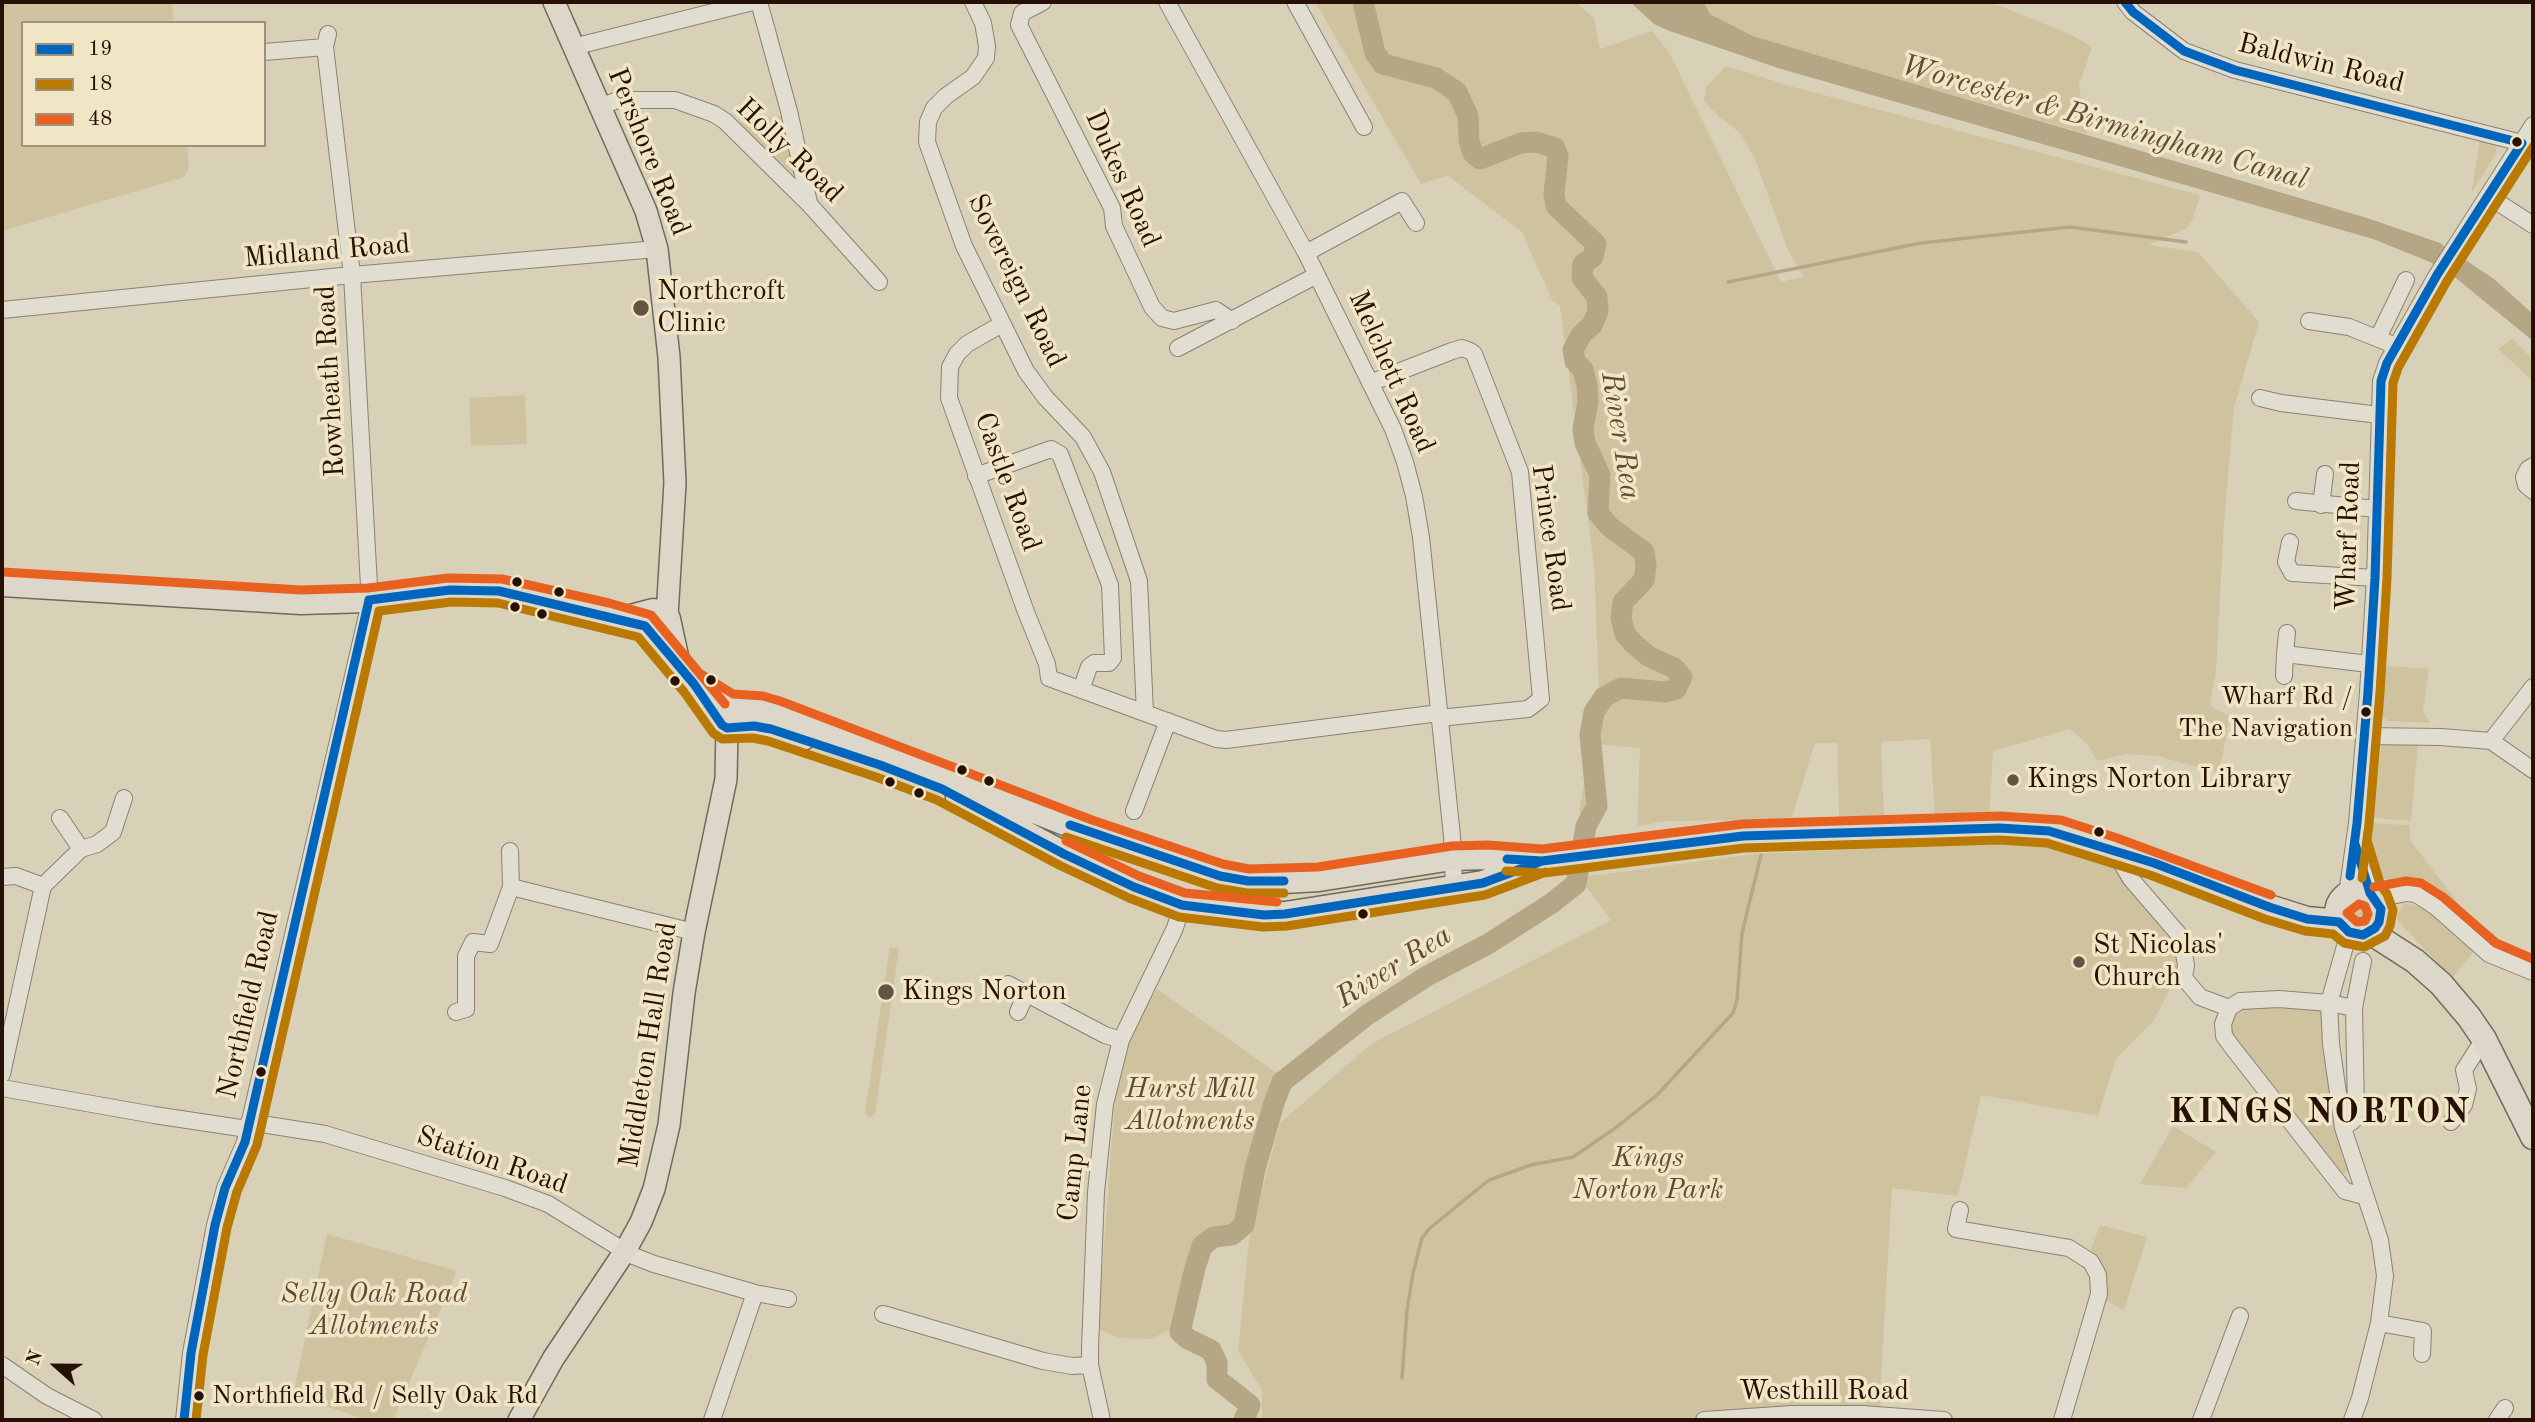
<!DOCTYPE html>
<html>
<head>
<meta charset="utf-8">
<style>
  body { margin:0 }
  #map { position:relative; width:2535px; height:1422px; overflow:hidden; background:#d9d1b7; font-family:"Old Standard TT",serif }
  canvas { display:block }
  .frame { position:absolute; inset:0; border:4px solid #271006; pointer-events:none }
  .legend { position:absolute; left:21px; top:21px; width:245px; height:126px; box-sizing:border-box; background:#f0e6c6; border:2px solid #a09079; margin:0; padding:9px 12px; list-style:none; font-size:21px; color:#271006 }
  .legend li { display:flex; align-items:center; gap:14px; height:35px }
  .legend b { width:35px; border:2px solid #a09079 }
  .north { position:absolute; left:21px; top:1331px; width:70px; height:70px; -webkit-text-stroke:5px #f0e6c6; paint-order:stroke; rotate:291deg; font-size:19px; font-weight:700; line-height:28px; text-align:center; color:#271006 }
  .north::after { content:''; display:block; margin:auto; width:24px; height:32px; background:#271006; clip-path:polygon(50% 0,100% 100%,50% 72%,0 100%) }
</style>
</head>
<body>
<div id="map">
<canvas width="2535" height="1422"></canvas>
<div class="frame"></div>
<ul class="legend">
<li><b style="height:9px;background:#0065bd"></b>19</li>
<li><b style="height:9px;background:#b97902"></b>18</li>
<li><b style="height:9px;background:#e86121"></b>48</li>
</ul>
<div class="north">N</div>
</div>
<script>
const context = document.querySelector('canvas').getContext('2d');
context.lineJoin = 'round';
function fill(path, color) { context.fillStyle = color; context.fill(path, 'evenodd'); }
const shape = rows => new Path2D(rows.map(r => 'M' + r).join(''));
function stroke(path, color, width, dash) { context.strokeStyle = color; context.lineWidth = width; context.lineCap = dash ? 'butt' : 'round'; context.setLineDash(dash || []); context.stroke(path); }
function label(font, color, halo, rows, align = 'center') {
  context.font = font + ' "Old Standard TT",serif'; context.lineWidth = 7; context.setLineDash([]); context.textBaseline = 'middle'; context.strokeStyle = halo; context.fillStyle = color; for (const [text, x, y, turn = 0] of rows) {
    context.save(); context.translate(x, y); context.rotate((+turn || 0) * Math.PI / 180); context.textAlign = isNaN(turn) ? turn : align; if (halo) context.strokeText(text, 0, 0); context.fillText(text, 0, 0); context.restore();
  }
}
const green = shape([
  [2,2,172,2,174,23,23,23,23,145,187,145,189,168,184,177,2,231],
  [1315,2,1576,2,1594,18,1600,49,1652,31,1669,52,1781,282,1803,277,1787,248,1755,159,1739,132,1719,117,1704,101,1706,87,1726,66,1790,86,2200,195,2193,219,2187,228,2148,245,2198,252,2259,322,2234,408,2224,523,2216,671,2210,706,2230,716,2219,773,2157,756,2127,754,2097,761,2088,745,2070,729,1993,751,1989,818,1935,818,1930,739,1881,742,1884,817,1839,817,1837,743,1815,743,1792,817,1767,820,1666,821,1637,826,1640,748,1596,744,1603,772,1602,811,1579,813,1599,693,1594,565,1560,306,1552,300,1522,232,1448,176,1421,184],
  [1704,2,1985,2,2003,7,2074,36,2092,47,2079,85,2087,134,1753,36,1710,14],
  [787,115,799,180,738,123],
  [2480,140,2495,145,2497,152,2471,194],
  [2512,339,2533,359,2533,381,2498,349],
  [525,395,527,444,471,446,469,398],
  [2383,665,2429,669,2423,712,2430,723,2387,721,2381,714],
  [2381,744,2418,745,2411,821,2374,818],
  [2369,823,2410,825,2410,840,2472,921,2414,887,2387,880,2378,874,2370,853],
  [1998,837,2111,851,2178,941,2181,967,2154,1020,2116,1059,2098,1116,1981,1095,1958,1196,1892,1188,1879,1415,1792,1413,1636,1420,1262,1420,1262,1390,1238,1351,1249,1239,1280,1123,1371,1044,1611,920,1586,886,1583,877,1754,854,1912,847],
  '2348 913a11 11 0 1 1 22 0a11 11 0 1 1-22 0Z',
  [2403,904,2410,904,2429,910,2475,950,2452,978,2398,921,2397,915],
  [890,947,899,949,875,1114,869,1118,865,1112],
  [1157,989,1280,1075,1265,1112,1236,1224,1212,1232,1200,1241,1190,1267,1184,1300,1184,1315,1175,1327,1151,1339,1119,1338,1098,1329,1115,1098,1125,1043],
  [2285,1004,2322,1010,2324,1041,2342,1154,2349,1172,2337,1175,2230,1036,2228,1024,2244,1005],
  [2173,1126,2216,1152,2186,1188,2140,1184],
  [2100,1225,2147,1237,2124,1310,2101,1298,2100,1267,2091,1249],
  [327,1234,457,1271,393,1420,368,1420,293,1396]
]);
const water = shape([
  [1630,2,1704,2,1710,14,1753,36,2367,218,2440,243,2494,279,2533,314,2533,341,2457,279,2430,262,2373,239,1778,68,1667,30,1654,24]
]);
const stream = shape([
  [1728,282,1921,243,2070,227,2186,242],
  [1402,1378,1407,1310,1413,1273,1422,1238,1430,1228,1489,1180,1531,1165,1573,1157,1614,1129,1657,1095,1733,1013,1737,1000,1742,933,1761,855]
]);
const river = shape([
  [1244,1420,1250,1405,1217,1379,1217,1363,1211,1350,1188,1339,1180,1332,1195,1268,1202,1246,1214,1237,1232,1235,1244,1225,1255,1169,1274,1103,1282,1082,1367,1015,1427,976,1488,944,1552,903,1576,884,1586,826,1597,806,1590,735,1594,712,1604,697,1621,688,1665,692,1676,689,1682,677,1674,668,1648,656,1634,644,1625,634,1621,618,1623,602,1644,580,1646,566,1644,552,1610,527,1598,513,1600,475,1585,443,1583,429,1588,402,1587,385,1583,370,1575,361,1573,350,1581,335,1592,325,1598,311,1597,297,1582,278,1583,264,1593,257,1596,244,1556,206,1554,194,1558,156,1555,148,1536,142,1521,143,1480,159,1473,153,1469,141,1468,116,1457,92,1436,78,1383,64,1375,53,1363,2]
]);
const minor = shape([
  [759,2,789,111,809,203],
  [973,2,983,23,987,46,986,58,973,77,946,96,934,108,928,122,927,142,964,246,1026,371,1045,397,1083,437,1102,472,1139,581,1145,713],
  [1043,2,1022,13,1019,25,1112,208,1114,226,1152,307,1162,318,1174,321,1216,310,1232,321],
  [1167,2,1306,253,1393,429,1405,462,1414,496,1421,537,1452,836,1454,886],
  [1295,2,1364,127],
  [2125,2,2133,12,2184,51,2235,70,2522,143],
  [573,47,753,2],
  [264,52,325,47],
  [599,107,618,100,675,100,714,114,725,121,809,204,879,282],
  [2488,196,2533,225],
  [1306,253,1402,201,1416,223],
  [2,310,352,275,657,249],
  [2309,321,2349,327,2396,346],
  [1002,324,967,344,957,354,950,367,949,398,1026,612,1047,664,1049,678,1216,739,1226,740,1439,713],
  [2378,338,2406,280],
  [1178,348,1317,275],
  [1370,383,1452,351,1462,348,1470,351,1474,354,1520,472,1541,699,1528,709,1439,718],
  [2260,398,2281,403,2379,415],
  [2533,466,2528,469,2524,477,2526,485,2533,491],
  [976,476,1051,449,1060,454,1110,585,1113,658,1109,663,1094,663,1089,667,1081,690],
  [2296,501,2377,509],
  [2321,505,2325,474],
  [2290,542,2286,562,2292,573,2375,578],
  [2287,633,2285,654,2369,664],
  [2284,676,2285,654],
  [2365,736,2441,737,2491,741,2533,770],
  [2491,741,2533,687],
  [1134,811,1168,721],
  [60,818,81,849],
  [2113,849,2131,879,2181,937,2186,965,2184,978,2200,997,2229,1008],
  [2356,850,2370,893],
  [510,851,511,887],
  [2,877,16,876,43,886],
  [2347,895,2357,823,2368,692,2375,578,2381,381,2387,363,2437,275,2533,125],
  [2376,899,2407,893,2416,894,2436,907,2489,954,2533,972],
  [2349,932,2329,1003,2331,1044,2343,1128,2380,1240,2385,1276,2379,1323,2360,1398,2352,1420],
  [1008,984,1105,1035,1121,1040],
  [2354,1008,2363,961],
  [456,1012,466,1009,466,956,473,942,490,944,511,887,694,932],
  [1018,1012,1026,994],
  [2,1074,43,886,81,849,97,844,113,832,124,798],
  [2,1088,154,1115,247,1129],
  [249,1122,325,1134,505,1188,548,1204,631,1255,654,1264,755,1293,788,1299],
  [2451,1122,2464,1105,2468,1089,2464,1070,2484,1039],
  [2343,1128,2353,1121,2356,1111,2354,1008,2329,1003,2279,999,2240,1001,2229,1008,2223,1024,2224,1036,2232,1047,2345,1191,2364,1196],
  [1960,1210,1956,1229,2069,1248,2091,1262,2098,1275,2099,1294,2062,1420],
  [883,1314,1043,1361,1072,1366,1090,1365],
  [2379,1323,2423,1331,2422,1354],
  [2,1365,47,1396,94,1420],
  [184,1420,191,1353,215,1225,225,1188,245,1142,368,611,369,586,352,275,325,47,328,34],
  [712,1420,755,1293],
  [1102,1420,1090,1365,1090,1348,1096,1192,1105,1104,1121,1040,1175,928,1182,905],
  [1704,1420,1792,1414,1862,1414,1944,1420],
  [2201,1420,2240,1316],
  [2497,1420,2505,1408]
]);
const major = shape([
  [554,2,646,211,657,249,669,357,675,483,667,616],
  [519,1420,553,1359,625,1251,641,1222,654,1189,669,1125,684,993,694,932,726,779,727,728]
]);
const highway = shape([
  [2,584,301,602,369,600,450,590,499,591,606,615,645,626,694,684,723,726,732,729,754,726,803,738],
  [623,619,653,611,664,613,668,619,676,656],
  [694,684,729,706,761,708,776,712,881,751,1088,832,1220,876,1248,881,1267,882,1319,879,1452,858,1487,857,1542,861,1743,836,1999,828,2057,832,2154,863,2269,907,2307,919,2339,922],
  [958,797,1064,854,1134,887,1182,905,1206,909,1264,915,1285,914,1483,883,1534,864],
  '2337 913a22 22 0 1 1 44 0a22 22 0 1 1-44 0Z',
  [2370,932,2415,961,2441,984,2469,1017,2484,1039,2533,1137]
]);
const bus1 = shape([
  [2125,2,2133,12,2184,51,2235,70,2522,143,2437,275,2387,363,2381,381,2375,578,2368,692,2357,823,2350,876],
  [1070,825,1220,876,1248,881,1284,881],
  [1507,859,1542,861,1743,836,1999,828,2049,831,2154,863,2269,907,2307,919,2339,922,2349,932,2363,935,2375,928,2379,922,2381,909,2370,893,2355,844],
  [184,1420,191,1353,215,1225,225,1188,245,1142,369,600,450,590,499,591,645,626,694,684,722,725,727,728,754,726,771,729,880,765,942,789,1064,854,1134,887,1182,905,1264,915,1285,914,1483,883,1542,861]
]);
const bus2 = shape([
  [1066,837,1217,888,1247,893,1284,893],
  [1506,871,1544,873,1744,848,1999,840,2047,843,2150,875,2265,919,2305,931,2333,934,2344,943,2364,947,2385,936,2390,926,2393,910,2387,894,2381,886,2367,840],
  [2362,878,2369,824,2380,693,2387,578,2393,383,2398,368,2447,281,2533,147],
  [196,1420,203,1355,227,1228,237,1192,257,1145,379,611,451,602,498,603,638,637,684,692,713,733,722,739,753,738,768,741,876,777,937,800,1059,865,1129,898,1179,917,1263,927,1287,926,1485,895,1546,872]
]);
const bus3 = shape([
  [3,572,301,590,368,588,448,578,502,579,609,603,651,615,725,704],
  [701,674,733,694,763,696,780,701,1092,820,1223,864,1249,869,1318,867,1452,846,1488,845,1542,849,1743,824,2000,816,2061,820,2117,838,2271,895],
  [1066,841,1139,876,1185,893,1277,902],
  [2374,887,2406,881,2421,883,2443,897,2496,943,2533,959],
  [2359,904,2365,906,2368,914,2365,921,2357,922,2347,913,2359,904]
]);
const markers = [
  [2517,142,6,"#271006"],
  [641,308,9,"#655444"],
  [517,582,6,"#271006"],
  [559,592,6,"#271006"],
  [515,607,6,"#271006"],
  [542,614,6,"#271006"],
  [711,680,6,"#271006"],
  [675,681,6,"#271006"],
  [2366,712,6,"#271006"],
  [962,770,6,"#271006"],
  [2013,780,7,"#655444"],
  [989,781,6,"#271006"],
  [890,782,6,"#271006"],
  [919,793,6,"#271006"],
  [2099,832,6,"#271006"],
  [1363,914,6,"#271006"],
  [2079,962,7,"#655444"],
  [886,992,9,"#655444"],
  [261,1072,6,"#271006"],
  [199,1396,6,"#271006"]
];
const busNames = [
  ["Wharf Rd /",2353,697],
  ["The Navigation",2353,729],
  ["Northfield Rd / Selly Oak Rd",212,1396,"left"]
];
const streetNames = [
  ["Baldwin Road",2321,64,14],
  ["Holly Road",789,151,44],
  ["Pershore Road",648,152,68],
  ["Dukes Road",1122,179,66],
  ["Midland Road",327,252,-5],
  ["Sovereign Road",1016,281,64],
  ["Melchett Road",1391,372,66],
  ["Rowheath Road",331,381,-93],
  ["Castle Road",1007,482,70],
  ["Wharf Road",2349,536,-88],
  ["Prince Road",1550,538,82],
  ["Northfield Road",249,1005,-77],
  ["Middleton Hall Road",649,1045,-81],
  ["Camp Lane",1076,1153,-84],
  ["Station Road",492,1161,19],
  ["Westhill Road",1824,1392]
];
const poiNames = [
  ["Northcroft",657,292],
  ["Clinic",657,324],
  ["Kings Norton Library",2027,780],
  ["St Nicolas'",2093,946],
  ["Church",2093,978],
  ["Kings Norton",902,992]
];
const parkNames = [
  ["Hurst Mill",1190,1090],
  ["Allotments",1190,1122],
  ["Kings",1648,1159],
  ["Norton Park",1648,1191],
  ["Selly Oak Road",374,1295],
  ["Allotments",374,1327]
];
const waterNames = [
  ["Worcester & Birmingham Canal",2104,123,16],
  ["River Rea",1620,436,81],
  ["River Rea",1394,967,-32]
];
const districtNames = [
  ["KINGS NORTON",2320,1113]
];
fill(green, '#cfc39f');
fill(water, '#b5a786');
stroke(stream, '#b5a786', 3.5);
stroke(river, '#b5a786', 21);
stroke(minor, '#8a8273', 18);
stroke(major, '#71695c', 24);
stroke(highway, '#71695c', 27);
stroke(minor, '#e1ddd0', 16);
stroke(major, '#dcd7c8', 21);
stroke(highway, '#dcd7c8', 24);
stroke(bus1, '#0065bd', 9);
stroke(bus2, '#b97902', 9);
stroke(bus3, '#e86121', 9);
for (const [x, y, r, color] of markers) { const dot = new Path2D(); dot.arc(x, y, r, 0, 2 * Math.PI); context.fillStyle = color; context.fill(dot); stroke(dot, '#f0e6c6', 2.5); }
label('26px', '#271006', '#f0e6c6', busNames, 'right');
label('28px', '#271006', '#f0e6c6', streetNames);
label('28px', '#271006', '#f0e6c6', poiNames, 'left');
label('italic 28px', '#5f4a35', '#f0e6c6', parkNames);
label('italic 30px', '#604c36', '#f0e6c6', waterNames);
context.letterSpacing = '2px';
label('bold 35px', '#271006', '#f0e6c6', districtNames);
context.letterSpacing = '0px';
</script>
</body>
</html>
